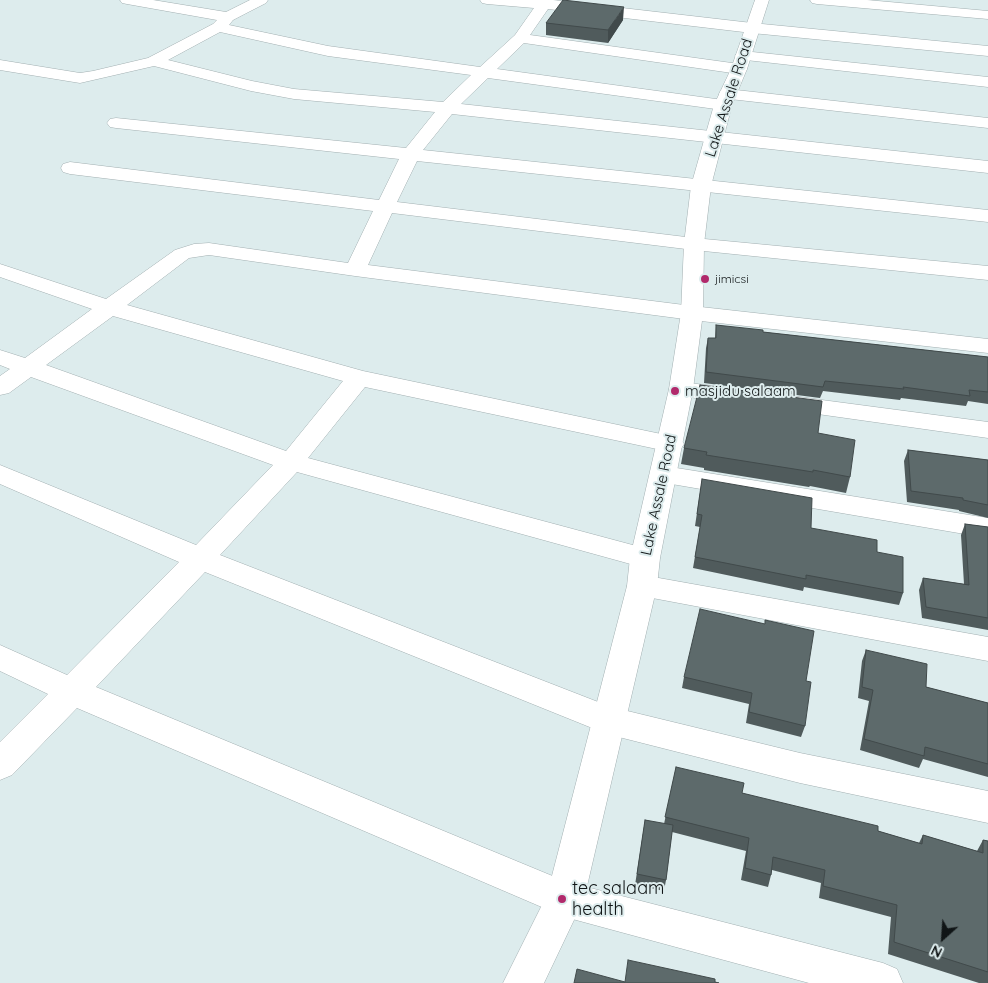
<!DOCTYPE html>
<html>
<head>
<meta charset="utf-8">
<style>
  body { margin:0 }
  #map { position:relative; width:988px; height:983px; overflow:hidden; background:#ddeced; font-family:Quicksand,sans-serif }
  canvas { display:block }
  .north { position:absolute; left:918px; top:913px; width:50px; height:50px; -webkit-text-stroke:4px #ddeced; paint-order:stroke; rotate:206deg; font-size:14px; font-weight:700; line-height:20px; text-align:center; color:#101516 }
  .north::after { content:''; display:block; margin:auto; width:18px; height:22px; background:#101516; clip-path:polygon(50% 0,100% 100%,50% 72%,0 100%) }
</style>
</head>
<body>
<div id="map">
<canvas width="988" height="983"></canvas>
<div class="north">N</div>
</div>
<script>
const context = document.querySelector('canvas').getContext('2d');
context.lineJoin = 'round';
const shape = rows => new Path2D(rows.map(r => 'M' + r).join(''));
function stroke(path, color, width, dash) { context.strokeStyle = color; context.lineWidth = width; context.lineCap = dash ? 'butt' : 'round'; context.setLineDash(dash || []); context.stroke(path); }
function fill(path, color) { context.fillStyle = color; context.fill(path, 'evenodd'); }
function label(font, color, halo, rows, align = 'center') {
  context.font = font + ' Quicksand,sans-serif'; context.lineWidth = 4; context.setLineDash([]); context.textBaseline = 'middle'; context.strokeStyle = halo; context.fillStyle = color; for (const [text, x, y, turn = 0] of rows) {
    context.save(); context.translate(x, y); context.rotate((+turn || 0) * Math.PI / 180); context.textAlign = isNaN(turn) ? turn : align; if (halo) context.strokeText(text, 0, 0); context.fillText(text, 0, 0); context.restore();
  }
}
const minor = shape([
  [120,0,153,0,226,12,250,0,268,0,266,3,233,20,229,25,328,46,480,67,515,35,534,8,487,4,482,3,480,0,553,0,752,23,988,46,988,56,752,33,548,9,530,35,739,64,745,66,747,69,745,72,739,74,524,43,497,69,723,100,729,101,732,105,729,109,723,110,488,78,461,104,988,161,988,173,452,114,423,150,988,210,988,222,417,161,397,202,694,238,988,266,988,280,694,250,392,213,368,265,692,306,988,339,988,353,692,320,355,276,209,255,189,258,127,305,363,371,680,438,684,444,680,450,671,452,365,387,308,458,655,551,660,558,655,565,645,568,297,472,220,555,611,707,800,753,988,791,988,823,800,783,607,734,205,572,96,687,567,882,883,963,897,969,903,983,809,983,565,917,77,708,12,775,0,780,0,742,48,694,0,671,0,645,67,675,179,562,0,484,0,465,196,545,273,465,31,377,9,393,0,395,0,376,10,369,0,365,0,350,25,358,92,309,0,277,0,264,106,299,175,250,194,244,209,243,348,263,373,211,70,174,63,172,61,168,63,164,70,162,379,200,399,159,116,128,110,127,107,123,110,119,116,118,406,148,435,112,294,99,251,91,154,66,80,83,0,70,0,60,80,73,93,71,148,58,213,24,217,20,127,4,122,3,120,0],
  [220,32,328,56,471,75,443,102,294,89,252,81,168,60,220,32],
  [113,316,343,381,286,451,46,365,113,316],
  [810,0,867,0,988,11,988,19,817,4,812,3,810,0],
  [743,51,988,77,988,87,737,59,735,56,737,53,743,51],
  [727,89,988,118,988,128,721,98,719,94,721,90,727,89],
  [681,382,737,389,746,392,749,397,746,402,737,405,672,394,669,389,672,384,681,382],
  [784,395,988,422,988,438,775,408,771,403,775,398,784,395],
  [664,466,988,518,988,538,654,481,650,475,654,469,664,466],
  [642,575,988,637,988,661,631,594,627,586,631,578,642,575]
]);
const tertiary = shape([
  [755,0,769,0,747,69,732,105,711,186,704,244,703,313,693,389,660,558,657,586,584,899,544,983,503,983,547,895,627,586,630,558,669,389,681,313,684,244,691,186,714,105,731,69,755,0]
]);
const wall = shape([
  [623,20,608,43,546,35,546,23],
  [716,325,763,332,988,357,988,404,968,401,966,406,901,398,900,400,823,391,820,398,704,383,706,348,708,338,715,338],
  [818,433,850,477,846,493,810,486,809,487,704,470,704,468,681,464,684,448],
  [908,450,988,460,988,518,959,511,959,510,907,502,904,461],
  [702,479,811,528,877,552,903,593,899,605,804,587,803,591,693,568,700,527,695,526],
  [965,524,988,527,988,630,922,618,919,590,923,578,964,584,961,535],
  [866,650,926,687,988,703,988,777,923,759,919,768,860,750,869,701,858,698,862,661],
  [684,677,806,681,805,726,801,737,746,723,749,704,682,688],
  [676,767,742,793,878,831,919,843,923,835,977,851,983,840,988,841,988,983,979,983,888,954,891,917,819,898,821,883,772,870,771,875,768,887,741,880,746,851,672,832,666,880,664,891,635,885,645,820,664,824]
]);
const shadedWall = shape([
  [624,7,623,20,608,43,608,30]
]);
const building = shape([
  [563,0,624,7,608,30,546,23,563,0],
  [716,325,763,330,763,332,988,357,988,392,969,390,970,396,903,387,904,389,825,381,823,387,706,372,708,338,716,338,716,325],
  [700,385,822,401,818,433,855,440,850,477,813,470,813,472,706,455,707,452,684,448,700,385],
  [908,450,988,460,988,505,963,500,963,498,911,491,908,450],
  [702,479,812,498,811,528,877,540,877,552,903,557,903,593,806,575,806,579,695,557,702,515,697,514,702,479],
  [965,524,988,527,988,618,926,607,923,578,969,585,965,524],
  [700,609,765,624,765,620,814,631,806,681,811,682,805,726,749,712,752,693,684,677,700,609],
  [866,650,927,664,926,687,988,703,988,764,925,747,924,756,864,739,873,690,862,687,866,650],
  [676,767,744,783,742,793,878,826,878,831,922,844,923,835,983,853,983,840,988,841,988,972,894,942,897,905,823,886,825,870,773,857,771,875,745,868,749,838,665,817,676,767],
  [645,820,673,825,666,880,637,874,645,820],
  [628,960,715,979,715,982,719,983,574,983,577,969,625,982,628,960]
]);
const markers = [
  [705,279,5,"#b1296b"],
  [675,391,5,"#b1296b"],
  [562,899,5,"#b1296b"]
];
const farPoinames = [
  ["jimicsi",715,279]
];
const streetNames = [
  ["Lake Assale Road",729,98,-72],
  ["Lake Assale Road",659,495,-78]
];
const poiNames = [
  ["masjidu salaam",685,391]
];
const nearPoinames = [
  ["tec salaam",572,889],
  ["health",572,910]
];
stroke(minor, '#a2afb1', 1);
stroke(tertiary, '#a2afb1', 1);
fill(minor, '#fff');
fill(tertiary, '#fff');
fill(wall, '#505b5c');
fill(shadedWall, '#414a4b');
fill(building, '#5d6a6b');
stroke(building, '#414a4b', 1);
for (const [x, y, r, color] of markers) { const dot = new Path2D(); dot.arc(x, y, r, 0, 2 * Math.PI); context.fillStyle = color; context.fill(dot); stroke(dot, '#ddeced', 2); }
label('12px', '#101516', '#ddeced', farPoinames, 'left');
label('15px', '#101516', '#ddeced', streetNames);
label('15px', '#101516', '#ddeced', poiNames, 'left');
label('18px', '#101516', '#ddeced', nearPoinames, 'left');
</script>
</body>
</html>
